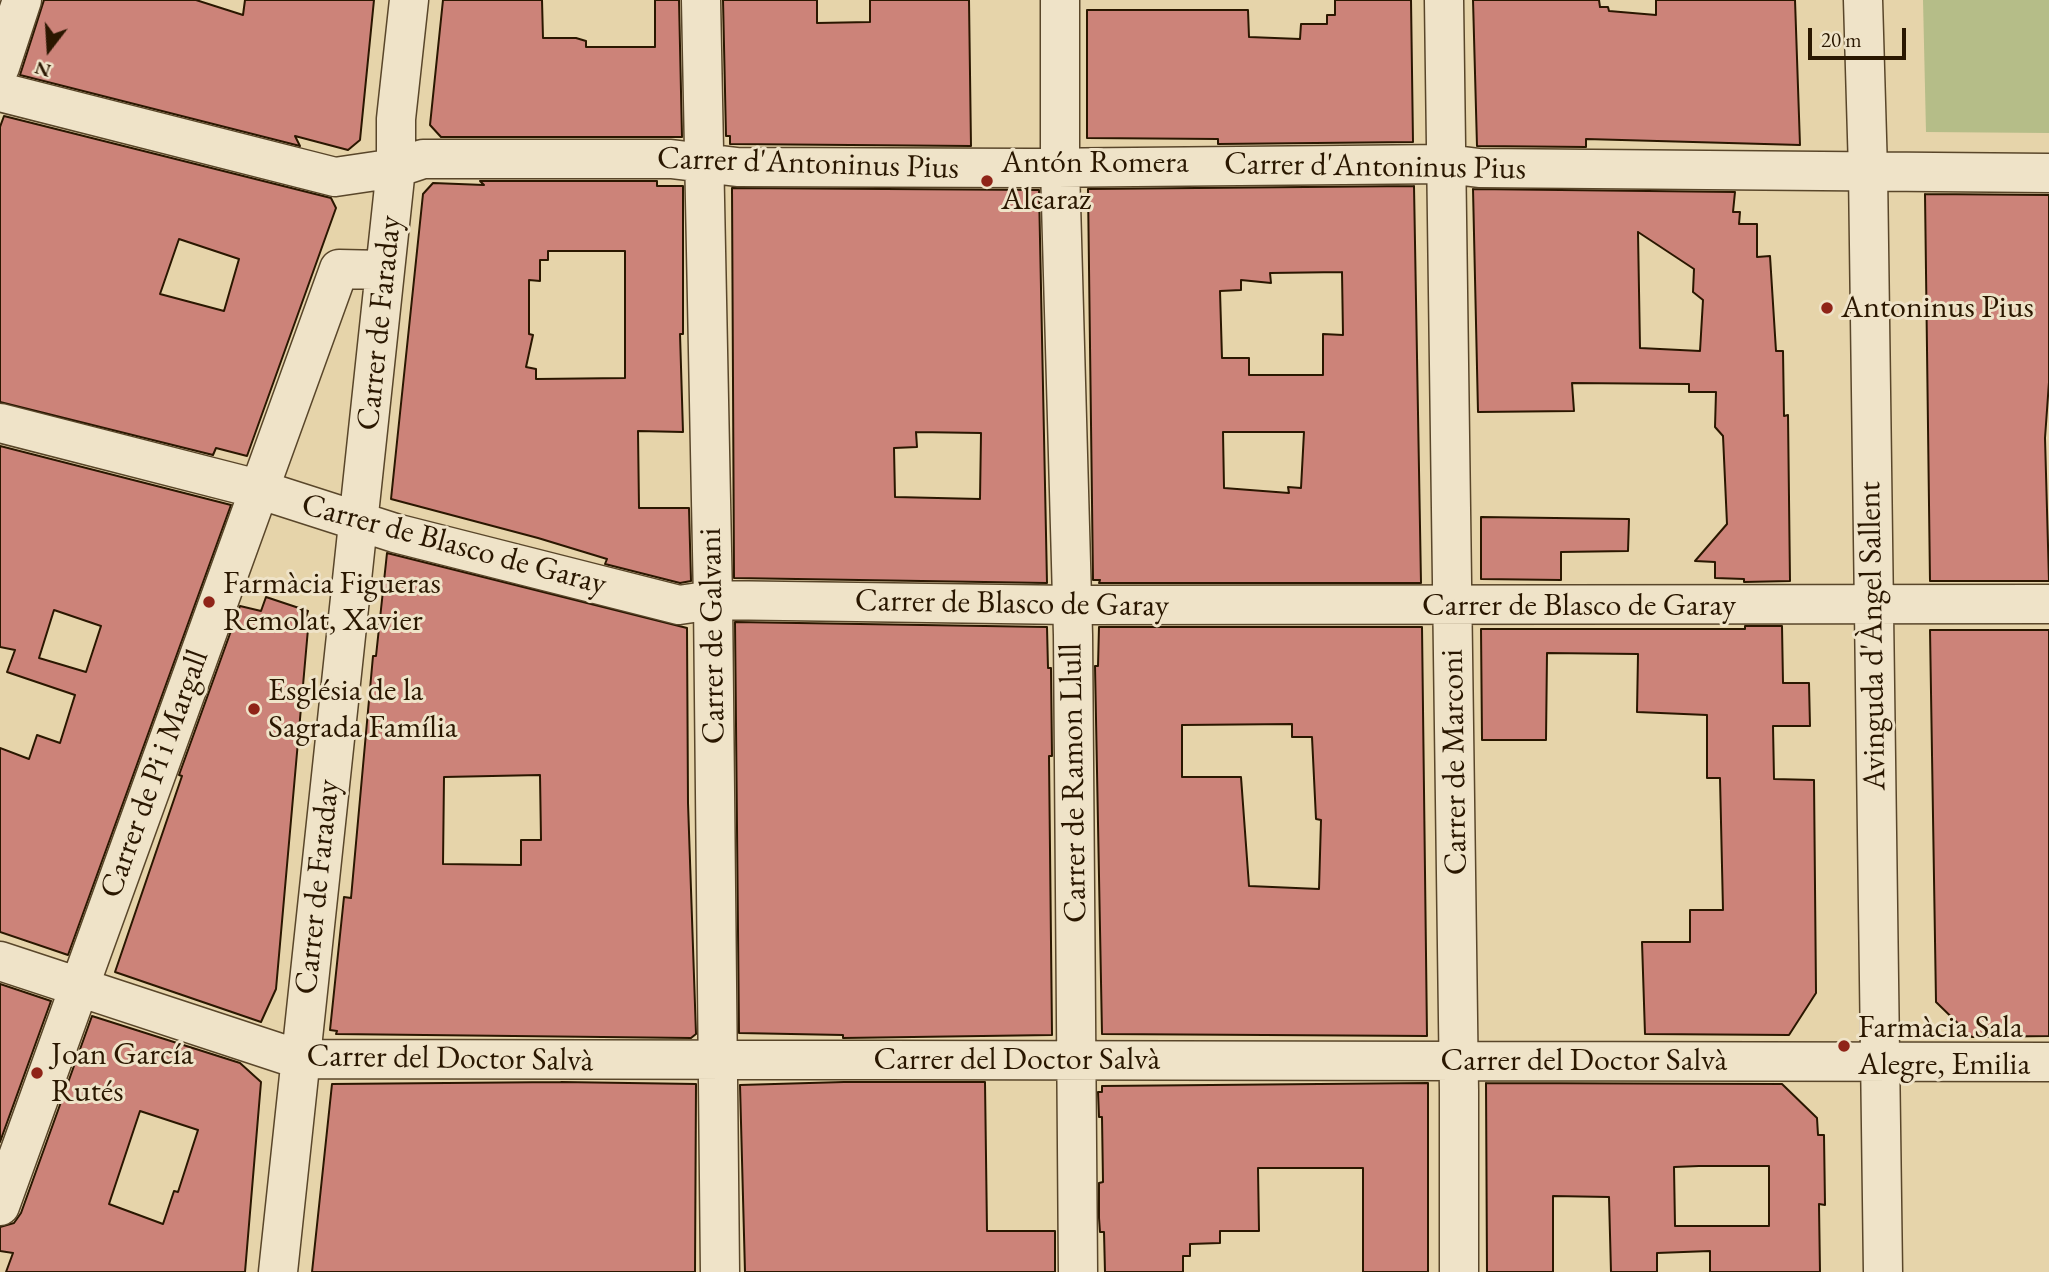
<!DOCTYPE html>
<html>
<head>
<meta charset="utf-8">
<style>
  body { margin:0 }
  #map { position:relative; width:2049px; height:1272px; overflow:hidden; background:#e6d4aa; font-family:"EB Garamond",serif }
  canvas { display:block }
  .north { position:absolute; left:14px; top:14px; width:70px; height:70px; -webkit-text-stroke:5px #efe3c8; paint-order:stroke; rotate:197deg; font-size:19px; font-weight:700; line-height:28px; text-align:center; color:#2a1700 }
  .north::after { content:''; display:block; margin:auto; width:24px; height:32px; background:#2a1700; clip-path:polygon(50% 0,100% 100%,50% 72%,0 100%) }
  .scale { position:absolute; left:1808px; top:28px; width:98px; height:32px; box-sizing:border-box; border:4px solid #2a1700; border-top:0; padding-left:9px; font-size:21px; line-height:24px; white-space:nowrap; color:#2a1700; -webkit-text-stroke:5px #efe3c8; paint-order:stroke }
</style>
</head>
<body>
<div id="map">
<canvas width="2049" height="1272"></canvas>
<div class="north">N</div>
<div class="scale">20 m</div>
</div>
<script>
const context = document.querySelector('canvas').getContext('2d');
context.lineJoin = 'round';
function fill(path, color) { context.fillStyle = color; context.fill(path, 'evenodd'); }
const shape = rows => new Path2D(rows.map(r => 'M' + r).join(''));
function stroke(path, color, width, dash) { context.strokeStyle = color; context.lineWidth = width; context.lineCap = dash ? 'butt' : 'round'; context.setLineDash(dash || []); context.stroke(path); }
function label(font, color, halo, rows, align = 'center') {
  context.font = font + ' "EB Garamond",serif'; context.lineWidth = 6; context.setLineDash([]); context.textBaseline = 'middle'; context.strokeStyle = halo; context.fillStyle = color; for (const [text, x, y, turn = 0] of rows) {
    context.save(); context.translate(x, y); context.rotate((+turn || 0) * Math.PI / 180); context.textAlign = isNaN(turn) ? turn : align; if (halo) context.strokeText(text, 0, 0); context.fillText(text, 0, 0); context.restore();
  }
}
const green = shape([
  [1923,0,2049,0,2049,133,1926,132]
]);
const building = shape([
  [44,0,196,0,243,15,245,0,374,0,360,140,348,150,295,136,300,146,20,75,44,0],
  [443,0,542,0,543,38,576,38,586,41,586,47,655,47,655,0,679,0,682,137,441,137,430,125,443,0],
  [723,0,817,0,817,23,870,22,870,0,969,0,971,146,730,144,730,136,726,136,723,0],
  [1335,0,1411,0,1413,142,1218,144,1218,139,1087,138,1087,10,1248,10,1249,37,1300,39,1301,24,1327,24,1327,15,1335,15,1335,0],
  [1473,0,1599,0,1600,7,1608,7,1609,11,1656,15,1656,0,1795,0,1800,145,1586,139,1586,147,1477,146,1473,0],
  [4,116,331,198,336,208,247,456,216,448,213,455,0,402,0,127,4,116],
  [179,239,239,259,224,311,160,294,179,239],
  [480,181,657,181,657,186,683,186,683,334,680,334,683,432,638,431,639,508,689,508,691,581,680,583,605,564,607,559,538,538,391,499,423,194,433,183,484,185,480,181],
  [548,251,625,251,625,378,536,379,536,369,526,367,533,335,529,334,529,280,540,281,540,260,548,260,548,251],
  [1414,186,1421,583,1099,583,1100,580,1093,580,1088,189,1414,186],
  [1342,272,1343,335,1323,334,1323,375,1249,375,1249,358,1222,358,1220,291,1241,290,1241,280,1271,283,1270,273,1342,272],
  [1223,432,1304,432,1301,488,1288,487,1289,493,1224,488,1223,432],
  [732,188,1039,190,1047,583,734,578,732,188],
  [916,432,981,433,980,499,895,497,894,448,917,447,916,432],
  [1473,189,1735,192,1733,212,1740,212,1739,224,1757,224,1757,257,1770,256,1776,351,1783,351,1784,416,1788,415,1790,581,1744,582,1744,579,1715,578,1715,562,1695,561,1727,524,1723,436,1715,427,1716,392,1689,392,1689,384,1572,383,1574,411,1478,412,1473,189],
  [1638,232,1694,269,1693,292,1703,300,1700,351,1640,348,1638,232],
  [1925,194,2049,195,2049,382,2045,438,2049,581,1930,581,1925,194],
  [0,446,231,505,68,955,0,932,0,748,29,759,37,735,60,743,75,695,7,672,15,650,0,647,0,446],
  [54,610,101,626,86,672,39,658,54,610],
  [1481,517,1629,519,1628,551,1561,552,1561,580,1481,579,1481,517],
  [387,553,687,628,688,803,696,1034,691,1038,336,1034,337,1031,330,1030,344,897,351,898,373,656,376,656,387,553],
  [540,775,541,840,521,840,521,865,443,864,444,777,540,775],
  [266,597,308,611,303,626,308,629,276,989,261,1022,115,972,182,776,179,775,240,606,261,611,266,597],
  [735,622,1047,627,1048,668,1051,668,1052,756,1049,756,1052,1035,843,1038,843,1035,739,1033,735,622],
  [1745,626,1782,626,1783,683,1809,683,1810,726,1773,726,1774,779,1814,780,1816,993,1789,1035,1645,1034,1642,942,1690,942,1690,910,1723,910,1720,778,1707,778,1707,715,1637,712,1638,654,1547,653,1546,740,1482,740,1481,629,1745,629,1745,626],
  [1099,627,1422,627,1427,1036,1102,1034,1095,666,1098,666,1099,627],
  [1292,724,1292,737,1312,737,1316,819,1321,820,1319,889,1249,886,1241,777,1182,777,1182,725,1292,724],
  [1930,630,2049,630,2049,1036,1972,1037,1936,1002,1930,630],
  [0,984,51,1001,0,1142,0,984],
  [92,1016,240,1063,261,1082,245,1272,6,1272,13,1253,0,1251,0,1227,14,1223,21,1213,92,1016],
  [140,1111,198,1130,178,1192,174,1191,163,1224,109,1204,140,1111],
  [561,1082,696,1084,695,1272,312,1272,332,1084,561,1082],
  [844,1082,985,1082,987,1231,1055,1231,1055,1272,745,1272,740,1085,844,1082],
  [1428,1083,1428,1272,1363,1272,1363,1168,1258,1168,1259,1231,1220,1231,1220,1243,1190,1244,1190,1256,1183,1256,1183,1272,1105,1272,1104,1232,1100,1232,1099,1218,1099,1183,1103,1182,1102,1117,1099,1117,1098,1092,1102,1092,1102,1086,1428,1083],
  [1486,1083,1782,1084,1817,1118,1818,1135,1824,1135,1825,1205,1819,1204,1820,1272,1710,1272,1710,1251,1657,1253,1657,1272,1611,1272,1609,1197,1553,1196,1553,1272,1487,1272,1486,1083],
  [1699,1166,1769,1166,1769,1226,1675,1226,1674,1167,1699,1166]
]);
const minor = shape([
  [701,0,713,600,720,1272],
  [1060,0,1060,167,1073,635,1078,1272],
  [1444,0,1459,1090,1459,1272],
  [1863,0,1868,171,1883,1272],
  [0,67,22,0],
  [0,92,335,177,396,168,423,159,671,159,737,167,1031,168,1447,164,1479,168,2049,173],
  [0,423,258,489,395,533,679,605,713,600,1072,605,2049,604],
  [0,961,298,1059,2049,1062],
  [0,1206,339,269,384,270],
  [278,1272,396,168,396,119,409,0]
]);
const markers = [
  [987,181,7,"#8f2418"],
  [1827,308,7,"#8f2418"],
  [209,602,7,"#8f2418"],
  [254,709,7,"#8f2418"],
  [1844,1046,7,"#8f2418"],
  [37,1073,7,"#8f2418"]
];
const poiNames = [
  ["Antón Romera",1001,163],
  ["Alcaraz",1001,200],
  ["Antoninus Pius",1841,308],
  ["Farmàcia Figueras",223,584],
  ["Remolat, Xavier",223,621],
  ["Església de la",268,691],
  ["Sagrada Família",268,728],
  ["Farmàcia Sala",1858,1028],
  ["Alegre, Emilia",1858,1065],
  ["Joan García",51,1055],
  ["Rutés",51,1092]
];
const streetNames = [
  ["Carrer d'Antoninus Pius",808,164,2],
  ["Carrer d'Antoninus Pius",1375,167,1],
  ["Carrer de Faraday",380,323,-84],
  ["Carrer de Blasco de Garay",454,545,15],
  ["Carrer de Blasco de Garay",1012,604,1],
  ["Carrer de Blasco de Garay",1579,606],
  ["Carrer de Galvani",713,636,-91],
  ["Avinguda d'Àngel Sallent",1873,636,-91],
  ["Carrer de Marconi",1455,762,-91],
  ["Carrer de Pi i Margall",155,774,-70],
  ["Carrer de Ramon Llull",1074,783,-91],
  ["Carrer de Faraday",318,887,-84],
  ["Carrer del Doctor Salvà",450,1059,1],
  ["Carrer del Doctor Salvà",1017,1060],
  ["Carrer del Doctor Salvà",1584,1061]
];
fill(green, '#b5bd88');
fill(building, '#cc8379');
stroke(building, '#2a1700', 2);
stroke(minor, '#59462a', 41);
stroke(minor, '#efe3c8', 38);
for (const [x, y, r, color] of markers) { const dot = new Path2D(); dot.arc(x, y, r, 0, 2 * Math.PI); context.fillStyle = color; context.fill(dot); stroke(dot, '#efe3c8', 2.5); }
label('32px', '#2a1700', '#efe3c8', poiNames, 'left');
label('32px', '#2a1700', '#efe3c8', streetNames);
</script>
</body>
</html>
